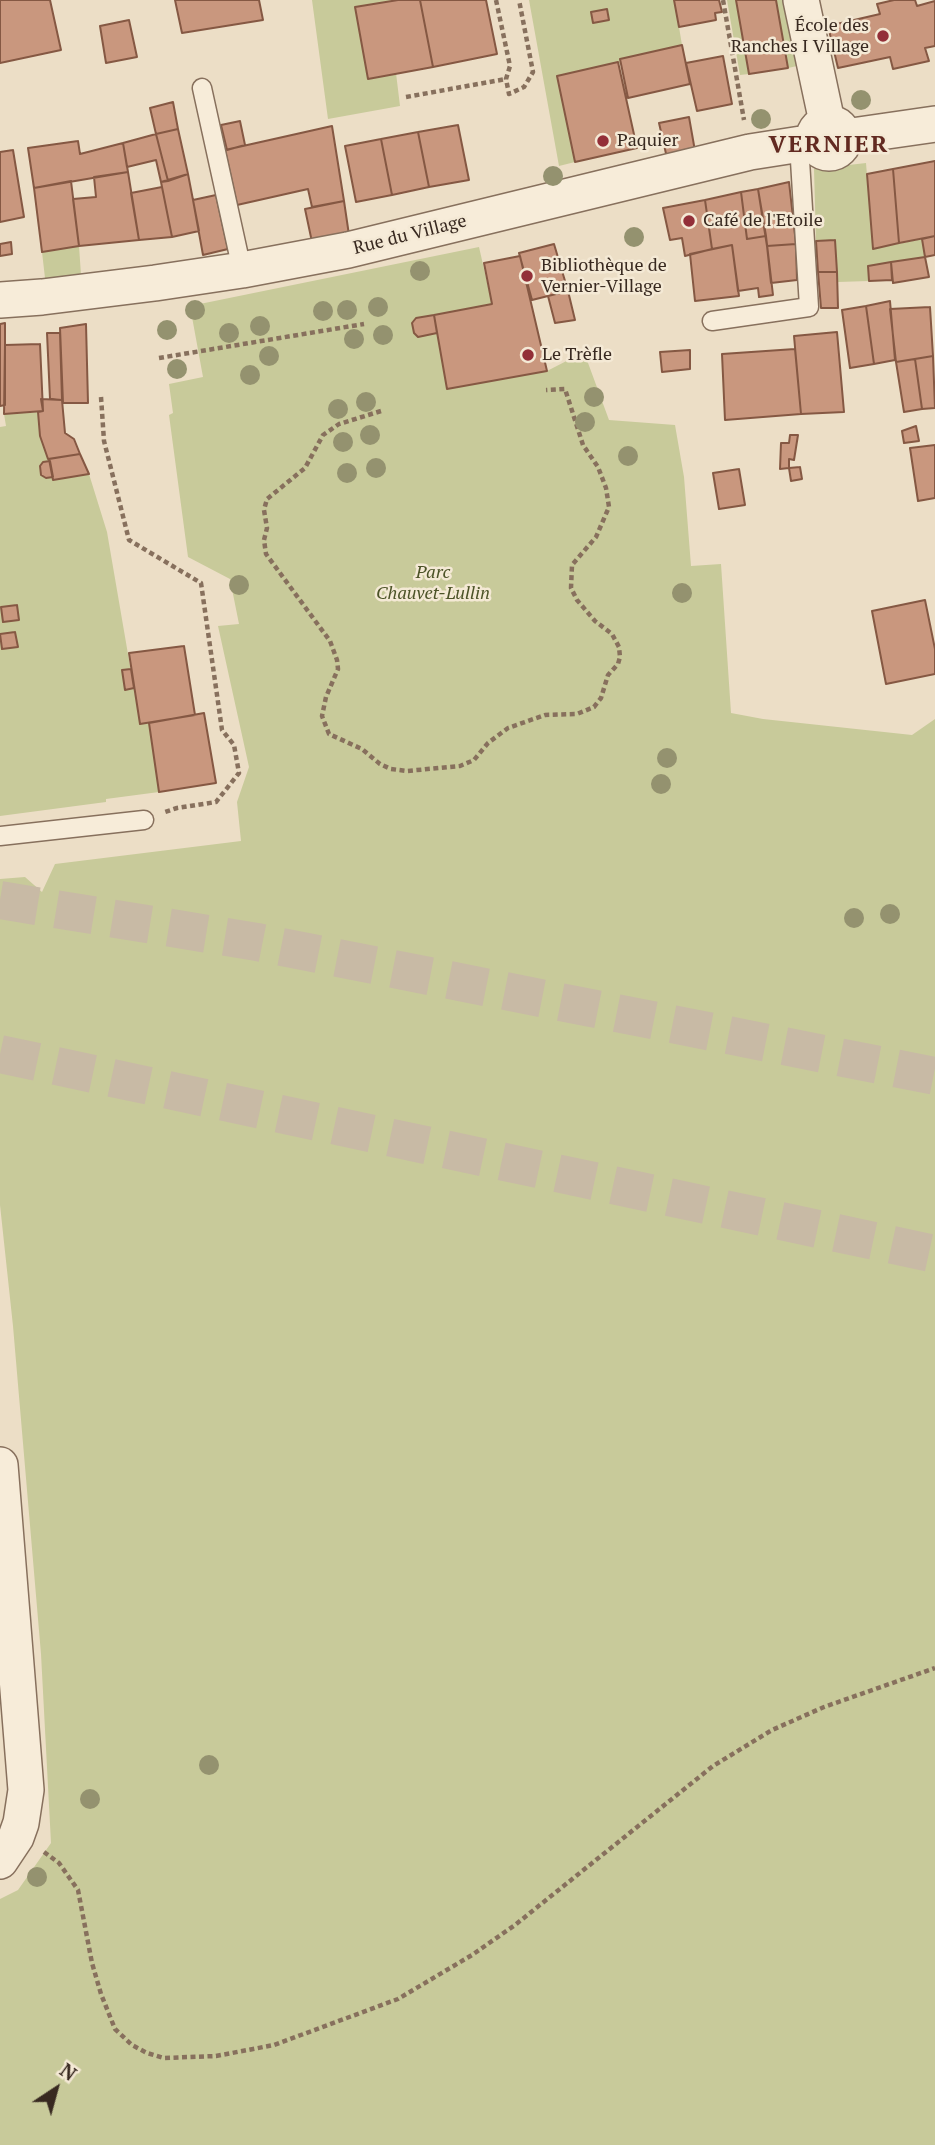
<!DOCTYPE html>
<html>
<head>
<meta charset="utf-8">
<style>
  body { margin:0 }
  #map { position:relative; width:935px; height:2145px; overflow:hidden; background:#ecdec6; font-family:"PT Serif",serif }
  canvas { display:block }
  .north { position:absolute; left:21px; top:2054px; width:70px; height:70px; -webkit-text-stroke:5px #f4e9d5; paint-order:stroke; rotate:36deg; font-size:19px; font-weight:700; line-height:28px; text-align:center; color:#382920 }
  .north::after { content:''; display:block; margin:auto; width:24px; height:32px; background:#382920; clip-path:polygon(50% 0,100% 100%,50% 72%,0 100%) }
</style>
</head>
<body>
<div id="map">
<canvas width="935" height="2145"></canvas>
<div class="north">N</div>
</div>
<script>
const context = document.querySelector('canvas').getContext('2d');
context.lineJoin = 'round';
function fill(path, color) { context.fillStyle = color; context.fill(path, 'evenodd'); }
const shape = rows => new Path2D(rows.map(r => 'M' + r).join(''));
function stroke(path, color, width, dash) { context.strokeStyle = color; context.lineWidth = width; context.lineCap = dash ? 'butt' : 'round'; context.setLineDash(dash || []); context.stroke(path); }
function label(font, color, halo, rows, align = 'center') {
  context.font = font + ' "PT Serif",serif'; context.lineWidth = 5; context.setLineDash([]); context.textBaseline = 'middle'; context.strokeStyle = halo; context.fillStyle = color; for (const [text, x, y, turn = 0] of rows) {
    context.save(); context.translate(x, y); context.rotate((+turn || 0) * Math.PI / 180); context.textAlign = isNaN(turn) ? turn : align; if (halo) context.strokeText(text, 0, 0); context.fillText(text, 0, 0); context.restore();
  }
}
const green = shape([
  [312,0,398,0,355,7,368,78,396,73,400,106,328,119],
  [529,0,674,0,679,27,682,45,621,59,621,63,558,76,575,162,559,166],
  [727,0,736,0,749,74,740,75],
  [776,0,786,0,797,66,788,68],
  [866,163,873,249,922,239,925,257,869,266,869,281,838,282,835,240,816,241,814,169],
  [79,246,81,275,45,278,42,252],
  [479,247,492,304,448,388,547,371,584,352,609,420,675,425,684,477,691,566,721,564,731,713,763,719,912,735,935,719,935,2145,0,2145,0,1899,18,1890,51,1843,41,1654,13,1326,0,1205,0,879,25,877,42,892,55,864,241,841,237,802,249,767,218,626,239,624,230,579,188,557,169,415,173,413,169,384,203,377,190,306],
  [38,412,40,436,49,459,53,480,89,474,107,532,140,724,149,723,159,792,106,799,106,802,0,816,0,427,6,426,4,414]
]);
const building = shape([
  [0,0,50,0,61,50,0,63,0,0],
  [175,0,259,0,263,20,182,33,175,0],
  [398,0,420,0,433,67,368,79,355,7,398,0],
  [420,0,486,0,497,54,433,67,420,0],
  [674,0,719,0,722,12,715,13,716,20,679,27,674,0],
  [736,0,776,0,788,68,749,74,736,0],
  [894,0,915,0,917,6,935,1,935,46,925,48,929,61,893,69,890,57,838,68,828,26,880,14,877,4,894,0],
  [607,9,609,20,593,23,591,12,607,9],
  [129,20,137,57,106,63,100,26,129,20],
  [682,45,690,84,628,98,620,59,682,45],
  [723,56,732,104,697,111,686,63,723,56],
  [618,62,637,148,575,162,557,76,618,62],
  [173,102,178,129,156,134,150,108,173,102],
  [689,117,695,151,667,158,659,123,689,117],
  [240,121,245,145,227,150,221,125,240,121],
  [458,125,469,180,429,187,418,132,458,125],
  [332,126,344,201,312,207,308,189,237,205,225,150,332,126],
  [178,129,188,174,168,181,156,134,178,129],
  [418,132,429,187,392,195,381,139,418,132],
  [156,134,168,181,161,182,156,160,127,167,123,143,156,134],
  [381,139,392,195,356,202,345,146,381,139],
  [78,141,80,154,123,143,128,172,34,188,28,148,78,141],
  [13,150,24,217,0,222,0,152,13,150],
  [935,161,935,236,899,243,893,169,935,161],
  [893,169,899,243,873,249,867,174,893,169],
  [128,172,139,240,79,246,73,199,96,197,94,177,128,172],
  [188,174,199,231,172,237,161,182,188,174],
  [71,181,79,246,42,252,34,188,71,181],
  [789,182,796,244,767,246,758,189,789,182],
  [162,187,172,237,139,240,131,193,162,187],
  [758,189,766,236,747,239,741,192,758,189],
  [741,192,747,239,766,236,773,295,759,297,758,288,738,291,732,245,712,249,705,200,741,192],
  [216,195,228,249,203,255,193,200,216,195],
  [705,200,712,249,685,256,682,238,670,240,663,208,705,200],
  [344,201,349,235,312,242,305,209,344,201],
  [935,236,935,255,925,257,922,239,935,236],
  [835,240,837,272,818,272,816,241,835,240],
  [11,242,12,254,0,256,0,244,11,242],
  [554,244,568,291,532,300,519,253,554,244],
  [796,244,797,280,771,283,767,246,796,244],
  [732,245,739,296,695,301,690,254,732,245],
  [520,256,547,371,447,389,434,315,492,304,484,263,520,256],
  [925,257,929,277,893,283,891,262,925,257],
  [891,262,892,280,869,281,868,266,891,262],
  [818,272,837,272,838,308,821,308,818,272],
  [568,291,575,320,555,323,548,296,568,291],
  [890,301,895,360,874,364,866,306,890,301],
  [866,306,874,364,850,368,842,310,866,306],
  [930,307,933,356,896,362,890,309,930,307],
  [434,315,437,333,418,337,414,333,412,323,416,318,434,315],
  [5,323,5,405,0,406,0,324,5,323],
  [86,324,88,403,63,403,60,328,86,324],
  [837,332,844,412,801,414,794,336,837,332],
  [47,333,60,333,62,400,50,399,47,333],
  [40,344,43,411,4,414,5,345,40,344],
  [795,349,801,414,725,420,722,354,795,349],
  [690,350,690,369,662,372,660,352,690,350],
  [933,356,935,408,922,409,915,359,933,356],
  [915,359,922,409,904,412,896,362,915,359],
  [41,399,62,400,65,433,74,439,80,454,48,459,40,436,38,412,43,411,41,399],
  [916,426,919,441,904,443,902,431,916,426],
  [790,435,798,435,794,460,789,459,789,468,780,469,781,443,789,443,790,435],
  [935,445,935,498,918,501,910,448,935,445],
  [80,454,89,474,53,480,49,459,80,454],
  [50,461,53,477,46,478,41,475,40,466,43,462,50,461],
  [800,467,802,479,791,481,789,468,800,467],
  [739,469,745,505,719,509,713,473,739,469],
  [925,600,935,649,935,674,886,684,872,611,925,600],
  [17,605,19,620,3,622,1,607,17,605],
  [15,632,18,647,2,649,0,634,15,632],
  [184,646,195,715,140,724,129,653,184,646],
  [131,669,134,688,125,690,122,670,131,669],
  [204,713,216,783,159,792,149,723,204,713]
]);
const motorwayTunnel = shape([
  [0,900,257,942,935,1076],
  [0,1054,935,1254]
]);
const path = shape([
  [496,0,510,66,506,79,509,94,524,87,533,72,519,0],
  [723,0,744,120],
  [406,97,506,79],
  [159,358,364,324],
  [101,397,104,441,129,540,201,583,222,730,234,745,239,773,216,802,177,808,165,812],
  [381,411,339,424,323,435,305,468,267,499,264,510,267,528,264,540,266,554,330,641,337,660,338,669,326,697,322,716,329,734,362,749,380,764,391,769,407,771,460,766,474,760,488,743,508,728,545,715,577,714,594,707,601,698,608,675,618,664,620,657,619,647,612,634,595,621,577,600,571,588,572,565,596,537,609,507,606,488,598,467,583,445,565,389,546,390],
  [44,1852,59,1863,78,1890,92,1963,101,1994,115,2029,132,2045,147,2053,164,2058,216,2056,274,2045,398,1999,472,1955,515,1925,713,1766,772,1730,824,1707,935,1668]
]);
const service = shape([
  [202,88,242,270],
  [712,321,809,307,799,144],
  [0,836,144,820]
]);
const minor = shape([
  [801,0,827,122],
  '814 138a15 15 0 1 1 30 0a15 15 0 1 1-30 0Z',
  [845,137,935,124],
  [0,300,42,297,155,283,242,270,348,250,750,152,814,142],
  [0,1465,26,1790,21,1823,16,1837,0,1861]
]);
const trees = [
  [861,100],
  [761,119],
  [553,176],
  [634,237],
  [420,271],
  [378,307],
  [195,310],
  [347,310],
  [323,311],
  [260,326],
  [167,330],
  [229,333],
  [383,335],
  [354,339],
  [269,356],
  [177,369],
  [250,375],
  [594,397],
  [366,402],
  [338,409],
  [585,422],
  [370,435],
  [343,442],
  [628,456],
  [376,468],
  [347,473],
  [239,585],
  [682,593],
  [667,758],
  [661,784],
  [890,914],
  [854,918],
  [209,1765],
  [90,1799],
  [37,1877]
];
const markers = [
  [883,36,7,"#932f38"],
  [603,141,7,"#932f38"],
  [689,221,7,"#932f38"],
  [527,276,7,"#932f38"],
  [528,355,7,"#932f38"]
];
const poiNames = [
  ["École des",869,26,"right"],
  ["Ranches I Village",869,47,"right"],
  ["Paquier",617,141],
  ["Café de l'Etoile",703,221],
  ["Bibliothèque de",541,266],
  ["Vernier-Village",541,287],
  ["Le Trèfle",542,355]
];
const streetNames = [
  ["Rue du Village",410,235,-14]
];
const parkNames = [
  ["Parc",433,573],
  ["Chauvet-Lullin",433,594]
];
const districtNames = [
  ["VERNIER",829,145]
];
fill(green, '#c8ca9a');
fill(building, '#c9977e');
stroke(building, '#855843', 2);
stroke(motorwayTunnel, '#c8baa5', 38, [38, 19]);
stroke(service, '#87705d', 21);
stroke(minor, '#87705d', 38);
stroke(path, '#87705d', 4.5, [5, 3.5]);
stroke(service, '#f7ecd9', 18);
stroke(minor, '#f7ecd9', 35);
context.fillStyle = '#94926f';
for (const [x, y] of trees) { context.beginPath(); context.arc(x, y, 10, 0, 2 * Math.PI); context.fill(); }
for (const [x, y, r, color] of markers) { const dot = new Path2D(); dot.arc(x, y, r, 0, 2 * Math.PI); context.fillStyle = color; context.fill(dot); stroke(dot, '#f4e9d5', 2.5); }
label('18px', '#382920', '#f4e9d5', poiNames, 'left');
label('18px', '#382920', '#f4e9d5', streetNames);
label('italic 18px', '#4c5327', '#f4e9d5', parkNames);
context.letterSpacing = '2px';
label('bold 24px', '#622a21', '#f4e9d5', districtNames);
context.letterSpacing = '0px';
</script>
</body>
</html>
